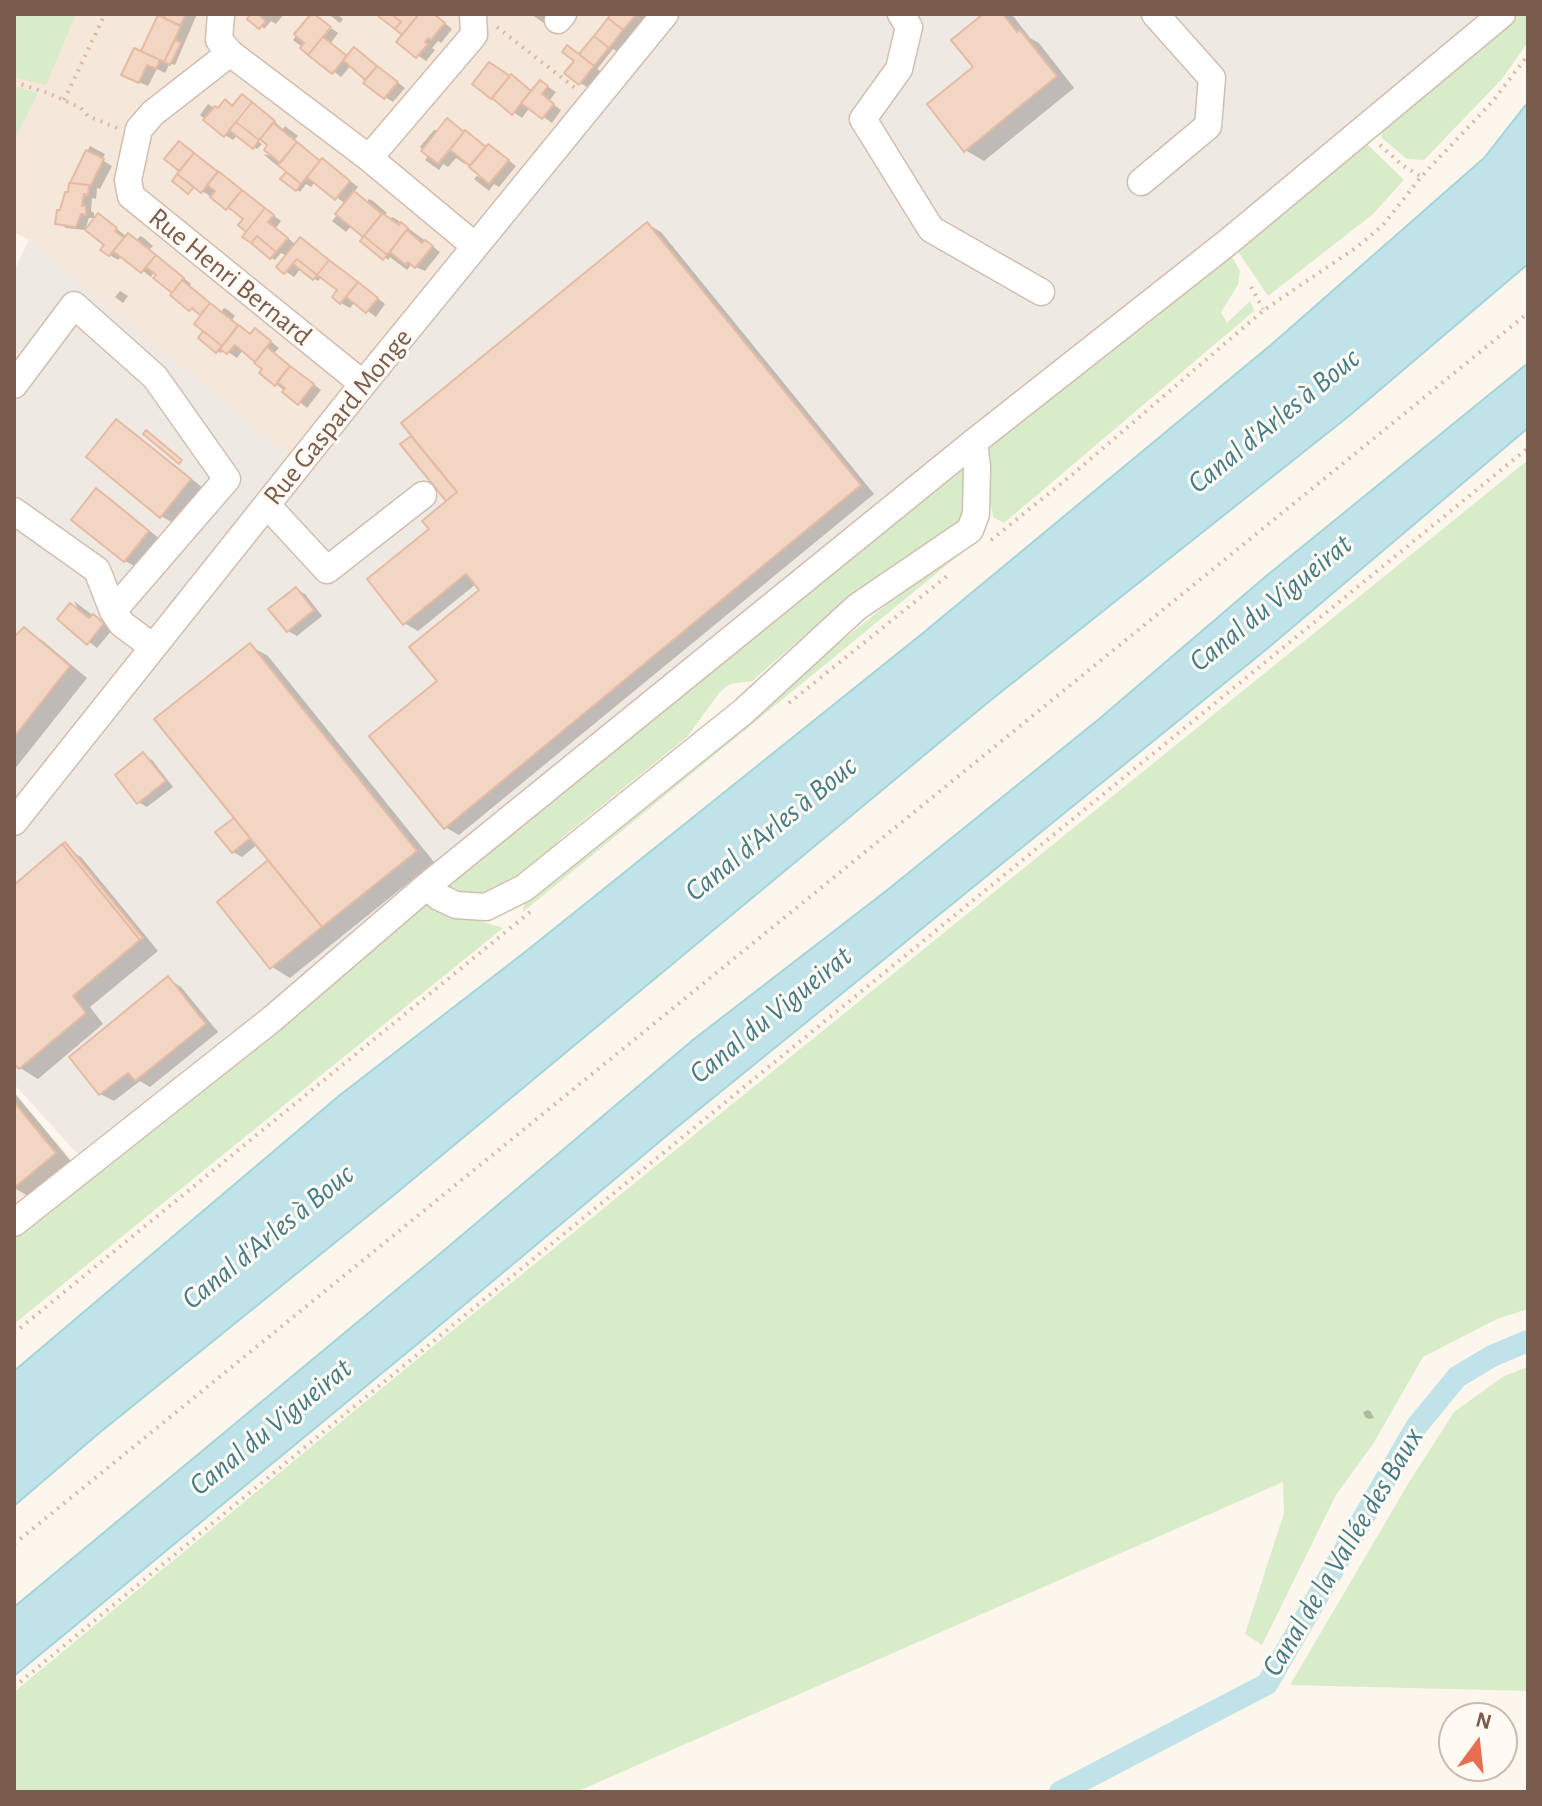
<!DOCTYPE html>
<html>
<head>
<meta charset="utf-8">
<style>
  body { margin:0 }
  #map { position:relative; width:1542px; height:1806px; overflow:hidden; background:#fdf6ec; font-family:"Alegreya Sans",sans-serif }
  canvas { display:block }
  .frame { position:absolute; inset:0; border:16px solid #7a5c4d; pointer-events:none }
  .north { position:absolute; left:1438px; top:1702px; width:80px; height:80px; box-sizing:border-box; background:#fffaf3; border:2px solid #cabbb1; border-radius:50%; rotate:15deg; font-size:22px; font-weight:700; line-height:32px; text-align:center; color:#7a5c4d }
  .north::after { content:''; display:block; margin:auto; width:28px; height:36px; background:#e76f51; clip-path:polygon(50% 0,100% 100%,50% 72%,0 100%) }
</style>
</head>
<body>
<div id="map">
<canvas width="1542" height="1806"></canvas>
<div class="frame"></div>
<div class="north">N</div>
</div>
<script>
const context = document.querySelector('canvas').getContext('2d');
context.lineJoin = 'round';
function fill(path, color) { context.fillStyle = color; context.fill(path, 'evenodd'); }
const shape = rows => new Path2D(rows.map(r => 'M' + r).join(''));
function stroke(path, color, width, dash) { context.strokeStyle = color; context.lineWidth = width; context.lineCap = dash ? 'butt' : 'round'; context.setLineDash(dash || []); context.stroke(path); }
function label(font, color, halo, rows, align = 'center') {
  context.font = font + ' "Alegreya Sans",sans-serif'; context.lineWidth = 6; context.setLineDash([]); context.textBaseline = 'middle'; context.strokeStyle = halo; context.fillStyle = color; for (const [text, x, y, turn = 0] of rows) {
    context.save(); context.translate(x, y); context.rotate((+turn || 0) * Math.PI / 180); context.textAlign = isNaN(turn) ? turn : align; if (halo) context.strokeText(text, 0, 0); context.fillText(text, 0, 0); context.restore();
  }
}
const residential = shape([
  [14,14,651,14,445,258,290,457,29,240,14,232],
  [14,1094,74,1162,14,1212]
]);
const industrial = shape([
  [651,14,1486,14,1434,64,1201,246,81,1158,14,1084,14,271,29,240,290,456,445,258]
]);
const green = shape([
  [14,14,76,14,46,85,14,77],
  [1514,14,1528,14,1528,42,1502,79,1424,160,1407,159,1382,138,1381,129],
  [14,86,38,93,14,140],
  [1367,144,1404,180,1373,214,1268,296,1237,250],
  [1231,255,1240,271,1238,285,1221,312,1227,323,1250,301,1254,311,1004,523,993,517,984,464,985,449],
  [1528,460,1528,1309,1497,1319,1423,1357,1373,1444,1336,1495,1262,1645,1245,1634,1284,1513,1283,1482,576,1792,14,1792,14,1692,421,1356],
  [962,465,971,478,964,511,956,524,941,538,873,591,829,614,752,681,730,684,720,692,687,737,564,836,517,882,466,902,445,886],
  [971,536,976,541,523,912,525,898],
  [428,905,503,928,14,1324,14,1233,417,906],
  [1528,1367,1528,1691,1290,1685,1408,1484,1454,1412,1504,1376]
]);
const water = shape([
  [1528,102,1528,264,1349,416,986,704,394,1195,98,1434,14,1506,14,1371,340,1095,525,952,923,633,1272,344,1484,158,1528,102],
  [1528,363,1528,428,1268,648,676,1128,421,1341,14,1676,14,1607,442,1252,694,1039,886,891,1099,719,1265,577,1528,363]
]);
const shadow = shape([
  [168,14,197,14,175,65,170,63,165,73,157,69,148,86,132,79,159,18,165,21],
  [253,14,284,14,276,24,271,21,264,29],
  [328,14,337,14,343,19,340,23],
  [383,14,433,14,452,29,441,43,438,41,432,48,435,50,426,61,399,42,405,35],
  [531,14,558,14,548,26],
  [614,14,649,14,618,52,613,49,597,69,602,72,589,88,580,83,576,61,568,47,581,56],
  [986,14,1009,14,1014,17,1030,38,1039,43,1074,88,984,161,965,150,976,68],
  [313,15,338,33,331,43,348,57,355,49,405,88,393,102,385,97,352,64,341,77,293,40],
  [541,82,556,92,549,101,561,110,552,123,530,107,522,118,474,84,532,93],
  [251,101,283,129,285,126,298,136,295,139,321,162,331,166,358,187,353,193,367,202,369,199,373,201,387,213,385,216,390,220,392,217,396,219,440,252,425,271,411,265,407,270,390,257,388,260,366,236,352,225,346,232,332,221,346,204,315,182,311,187,306,184,300,192,297,190,286,174,298,181,283,165,280,168,263,154,272,156,270,145,253,132,250,135,262,144,257,149,238,134,233,140,225,135,200,115,208,104,219,111,225,102,234,107],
  [434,130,465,134,497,152,516,166,499,187,494,184,489,191,474,179,477,176,486,181,467,162,465,164,456,158,448,167,443,164,439,170,425,160,429,155,420,147],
  [180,143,281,221,276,228,296,245,301,239,309,244,385,304,376,317,355,302,350,308,341,303,334,297,340,290,322,276,318,281,301,268,294,277,279,267,287,256,281,253,275,260,272,258,245,236,249,232,246,219,202,191,167,159],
  [90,146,105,154,102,160,112,166,100,189,97,188,96,199,92,198,91,211,94,213,94,218,89,218,85,230,66,228,58,223,70,194,71,184],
  [107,221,127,237,137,240,140,236,144,238,153,246,149,250,191,284,189,286,221,312,224,308,228,310,235,316,232,320,252,336,264,336,279,348,274,353,321,390,307,408,276,384,265,369,243,350,237,358,224,349,221,353,217,351,206,331,202,316,191,309,155,271,151,277,122,255,118,260,110,255,107,245],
  [647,224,661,232,874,494,459,835,445,827,482,590,476,584,418,631,404,623,432,530,449,501,411,438,419,442],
  [120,291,128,296,123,303,115,297],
  [116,422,130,429,203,488,175,524,161,516],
  [96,490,110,498,161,540,138,568,125,561],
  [296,589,305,594,322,616,297,636,288,631],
  [74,601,112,630,97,648,60,619,71,605,78,609],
  [24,630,43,641,87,678,14,770,14,635,18,637],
  [250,646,268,656,434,862,290,978,272,967,271,861,258,844,242,857,233,852,218,833,237,818],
  [144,755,152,760,173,787,147,807,138,802],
  [63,847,81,857,158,951,90,1007,103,1024,38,1079,20,1068,14,1061,14,887],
  [168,979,181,987,218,1032,150,1087,140,1081,114,1101,100,1094],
  [14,1092,73,1164,32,1198,14,1188],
  [1368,1410,1371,1412,1374,1418,1369,1419,1365,1417,1363,1412]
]);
const canal = shape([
  [1060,1792,1267,1684,1416,1427,1457,1377,1492,1356,1528,1341]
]);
const building = shape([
  [166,14,186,14,180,26,164,18,166,14],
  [251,14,258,14,266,21,259,29,247,19,251,14],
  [311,14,314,14,331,27,308,55,300,48,304,43,294,34,311,14],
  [380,14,391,14,401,22,395,29,378,16,380,14],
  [391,14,419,14,402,35,395,29,401,22,391,14],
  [419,14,434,14,445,23,431,40,428,38,425,42,428,44,416,58,396,42,419,14],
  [611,14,637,14,623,30,608,18,611,14],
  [983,14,1003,14,1017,32,1020,30,1057,76,964,152,927,104,973,67,951,40,983,14],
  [158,15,181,26,164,62,141,51,158,15],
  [608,18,623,30,609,48,594,36,608,18],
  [594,36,609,48,594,66,579,54,594,36],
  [323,37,347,56,332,74,308,55,323,37],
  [175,40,181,43,170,65,164,62,175,40],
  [567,45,594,66,579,85,564,73,574,61,562,52,567,45],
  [354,47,377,66,365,80,343,60,354,47],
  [134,48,160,60,156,69,147,65,139,83,121,75,134,48],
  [489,62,510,76,491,99,472,84,489,62],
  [377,66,398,82,384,99,363,83,377,66],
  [511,74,531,91,512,115,492,98,511,74],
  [540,80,548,86,542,94,554,104,542,119,521,103,540,80],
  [242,94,252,102,224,137,203,120,215,106,218,108,225,99,232,106,242,94],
  [252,102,275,121,259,140,236,122,252,102],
  [447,118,464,132,438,164,421,151,447,118],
  [236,122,259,140,253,149,229,130,236,122],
  [273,123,297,142,280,163,264,150,267,145,260,139,273,123],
  [465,130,486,147,470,166,450,150,465,130],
  [179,141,194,153,179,171,164,159,179,141],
  [297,142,320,161,301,184,278,165,297,142],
  [488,144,509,160,489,184,469,167,488,144],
  [86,150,104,159,91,185,70,183,86,150],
  [194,153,218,172,201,193,177,174,194,153],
  [322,158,350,181,335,200,307,177,322,158],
  [218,171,242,190,226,210,210,197,215,191,207,185,218,171],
  [286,172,301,184,296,191,280,179,286,172],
  [177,174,194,187,188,194,172,181,177,174],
  [69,183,89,185,88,195,84,194,82,206,86,206,86,215,81,214,76,227,55,224,57,210,60,210,65,192,68,192,69,183],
  [242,190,265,208,246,232,238,225,243,219,228,207,242,190],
  [354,191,382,214,363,237,335,214,354,191],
  [265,208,274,215,268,222,288,238,276,252,257,236,251,243,242,237,265,208],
  [98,213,117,228,115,231,124,238,109,256,100,250,104,245,85,230,98,213],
  [382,213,399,225,401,222,408,228,387,255,364,236,382,213],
  [647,222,861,485,444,829,369,736,437,681,409,647,479,590,466,574,403,625,367,579,429,529,422,521,457,492,401,423,647,222],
  [407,230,422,243,425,240,433,246,415,268,408,262,406,265,390,252,407,230],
  [128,233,156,255,141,273,113,251,128,233],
  [257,236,276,252,270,259,251,243,257,236],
  [364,236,387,255,383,260,360,241,364,236],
  [300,237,329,260,317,275,297,259,284,274,276,267,300,237],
  [156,255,184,278,172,293,153,278,156,275,146,267,156,255],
  [297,259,317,275,313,280,293,264,297,259],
  [329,260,358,282,340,304,332,297,337,290,317,275,329,260],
  [182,280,210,303,200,315,192,308,189,311,170,295,182,280],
  [358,282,378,298,366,313,346,297,358,282],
  [210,303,238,325,222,346,194,324,210,303],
  [239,325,250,334,255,328,271,341,255,362,235,345,227,354,220,349,239,325],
  [203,331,222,346,216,353,198,338,203,331],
  [267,347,290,366,275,386,259,373,262,369,254,363,267,347],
  [290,366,314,384,298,405,282,392,285,388,277,382,290,366],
  [116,419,191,479,160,518,86,457,116,419],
  [146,430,182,460,179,464,143,434,146,430],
  [411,436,457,492,446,501,400,444,411,436],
  [96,488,149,531,124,562,71,520,96,488],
  [296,587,314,610,287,632,268,609,296,587],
  [70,603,89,618,93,614,104,623,87,645,57,619,70,603],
  [24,627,70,666,14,737,14,637,24,627],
  [250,643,417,851,322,927,154,719,250,643],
  [143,752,166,781,137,804,115,775,143,752],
  [234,818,250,838,232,853,215,832,234,818],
  [65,842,143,938,140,940,62,844,65,842],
  [62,844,140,940,73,996,86,1013,19,1069,14,1064,14,885,62,844],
  [268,860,322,927,270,969,217,902,268,860],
  [168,976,206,1024,135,1081,128,1073,99,1095,69,1057,168,976],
  [14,1102,56,1153,14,1188,14,1102]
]);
const path = shape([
  [497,27,575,88],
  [14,82,48,93,81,108,88,116,117,128],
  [64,100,105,14],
  [1380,145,1402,165,1420,176],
  [1251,287,1263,309],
  [991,540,1073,474,1264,310,1357,247,1383,225,1421,177,1493,101,1528,55],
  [789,703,947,576],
  [14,1333,530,912],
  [14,1544,1528,313],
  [14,1687,549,1246,1528,448]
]);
const minor = shape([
  [221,14,219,40,230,53,369,158],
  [473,14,474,35,369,158,475,246],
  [901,14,909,27,899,69,863,119,931,229,1041,292],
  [558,20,563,14],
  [230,53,153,113,139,129,128,180,131,196,363,384],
  [1141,182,1208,126,1212,78,1155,14],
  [14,385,74,305,155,377,227,479,113,611],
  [267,505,327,570,423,495],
  [14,511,97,570,113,611,122,624,153,647],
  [14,822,363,384,665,14],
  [427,886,439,897,456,905,486,907,524,888,744,711,857,607,970,530,976,514,977,467,974,442],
  [14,1223,272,1019,427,886,974,442,1228,242,1502,14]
]);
const streetNames = [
  ["Rue Henri Bernard",230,277,39],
  ["Rue Gaspard Monge",338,417,-51]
];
const waterNames = [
  ["Canal d'Arles à Bouc",1274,421,-39],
  ["Canal du Vigueirat",1271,603,-39],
  ["Canal d'Arles à Bouc",771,829,-39],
  ["Canal du Vigueirat",771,1015,-39],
  ["Canal d'Arles à Bouc",268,1237,-39],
  ["Canal du Vigueirat",271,1427,-39],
  ["Canal de la Vallée des Baux",1343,1552,-59]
];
fill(residential, '#f5e8da');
fill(industrial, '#efe9e4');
fill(green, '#d8ecc9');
fill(water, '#bfe3e8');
stroke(water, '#a5d3da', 2);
fill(shadow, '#0003');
stroke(canal, '#bfe3e8', 22);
fill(building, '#f3d5c3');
stroke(building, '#e6bba3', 2);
stroke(minor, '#d1beb0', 29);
stroke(path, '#d9b8a5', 4, [2, 6]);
stroke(minor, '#fff', 26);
label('28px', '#7a5c4d', '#fffaf3', streetNames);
label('italic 30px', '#437c86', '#fffaf3', waterNames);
</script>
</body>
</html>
